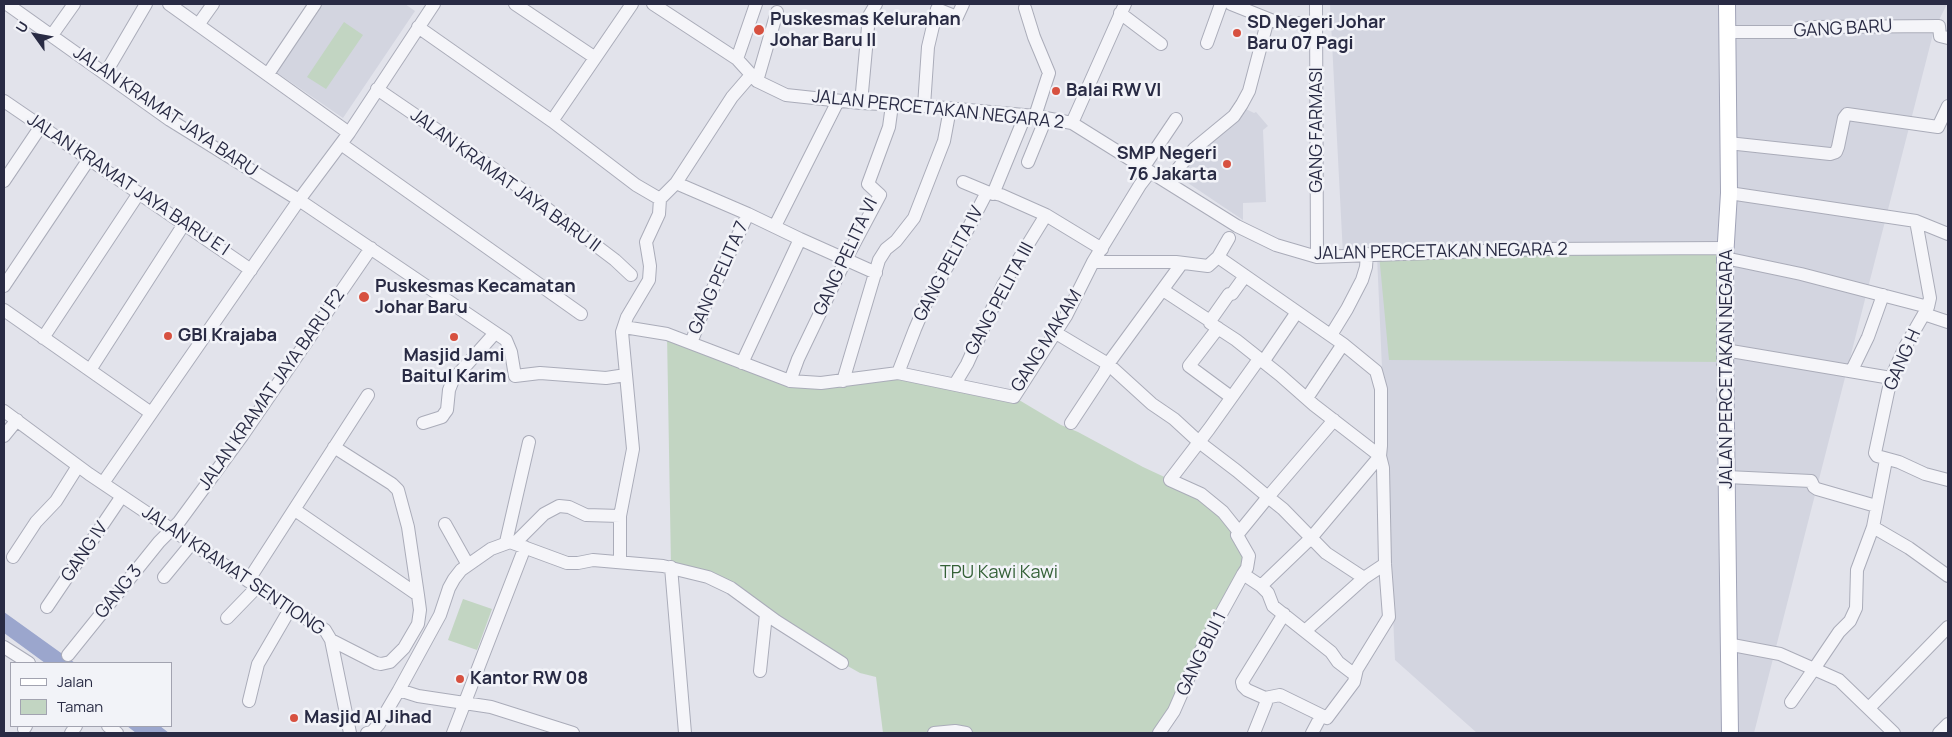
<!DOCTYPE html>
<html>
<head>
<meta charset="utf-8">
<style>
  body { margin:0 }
  #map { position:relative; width:1952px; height:737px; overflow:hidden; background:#e2e3eb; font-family:Manrope,sans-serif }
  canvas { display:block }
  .frame { position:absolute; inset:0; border:5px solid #292b44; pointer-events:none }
  .legend { position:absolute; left:10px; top:662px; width:162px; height:65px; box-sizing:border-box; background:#f2f3f8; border:1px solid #a2a3b0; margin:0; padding:6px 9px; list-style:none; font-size:15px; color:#292b44 }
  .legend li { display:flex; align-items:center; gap:10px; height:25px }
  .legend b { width:25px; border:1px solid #a2a3b0 }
  .north { position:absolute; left:10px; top:10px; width:50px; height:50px; -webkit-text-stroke:4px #f2f3f8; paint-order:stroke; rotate:302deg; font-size:14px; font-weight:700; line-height:20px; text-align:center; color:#292b44 }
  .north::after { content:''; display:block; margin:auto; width:18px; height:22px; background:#292b44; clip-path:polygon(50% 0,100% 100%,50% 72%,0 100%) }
</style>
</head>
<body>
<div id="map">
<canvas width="1952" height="737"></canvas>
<div class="frame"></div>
<ul class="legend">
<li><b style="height:6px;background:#fff"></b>Jalan</li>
<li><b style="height:14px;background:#c2d5c2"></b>Taman</li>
</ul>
<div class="north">U</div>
</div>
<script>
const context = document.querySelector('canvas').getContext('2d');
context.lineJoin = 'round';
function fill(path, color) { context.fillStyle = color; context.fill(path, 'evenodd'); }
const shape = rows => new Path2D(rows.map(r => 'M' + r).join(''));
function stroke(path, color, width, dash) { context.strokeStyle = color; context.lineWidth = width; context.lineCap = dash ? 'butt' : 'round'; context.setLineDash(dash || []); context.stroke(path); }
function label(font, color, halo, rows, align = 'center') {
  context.font = font + ' Manrope,sans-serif'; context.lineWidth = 5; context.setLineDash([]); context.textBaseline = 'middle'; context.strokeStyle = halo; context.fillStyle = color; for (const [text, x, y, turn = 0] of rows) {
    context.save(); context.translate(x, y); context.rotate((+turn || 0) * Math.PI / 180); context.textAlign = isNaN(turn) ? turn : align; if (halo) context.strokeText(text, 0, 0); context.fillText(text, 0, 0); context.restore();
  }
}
const built = shape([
  [322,4,405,4,415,11,343,118,276,72],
  [1330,4,1947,4,1934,30,1754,733,1477,733,1395,660,1377,256,1343,255],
  [1242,107,1254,113,1256,112,1268,126,1263,130,1266,202,1243,203,1243,220,1182,179,1196,149]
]);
const green = shape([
  [344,22,363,35,326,89,307,77],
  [1726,248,1727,362,1389,360,1379,254],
  [667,334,790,381,892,373,1014,397,1061,425,1078,432,1143,467,1201,494,1223,512,1249,556,1159,733,883,733,876,677,860,673,837,660,731,588,671,567],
  [463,599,492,609,477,650,448,640]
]);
const water = shape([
  [4,612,75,663,45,663,4,633],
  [127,726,160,726,169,733,136,733]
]);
const minor = shape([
  [7,4,170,120,299,200,506,340,511,352,515,376,540,373,606,378,626,375],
  [169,4,349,133],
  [515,4,594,57],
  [653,4,737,59,757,81,786,95,861,103,924,106,1035,116,1072,123,1237,226,1276,245,1317,257,1542,249,1726,248],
  [1231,4,1276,22,1316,24],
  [1316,4,1317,257],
  [1025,8,1034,37,1049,73,1035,116],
  [1120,13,1161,44],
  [198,25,213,4],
  [418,27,552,121,636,185,660,199],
  [1727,32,1794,32,1812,27,1939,26,1940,36,1948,38],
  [52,35,74,4],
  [1207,43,1221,4],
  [737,59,756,4],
  [105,74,146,4],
  [268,74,315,4],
  [757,81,777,12],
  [377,89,500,173,615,260,631,275],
  [4,101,251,270],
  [861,103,869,16,876,4],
  [924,106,928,47,937,9,957,17,963,4],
  [552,121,632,4],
  [1072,123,1125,4],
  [1728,143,1830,154,1836,152,1838,147,1844,118,1847,114,1938,127,1948,106],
  [341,144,581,314],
  [1028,162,1046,118],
  [1143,168,1176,119],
  [4,181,41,126],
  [963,182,987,192],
  [1167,182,1194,149,1234,116,1242,104,1249,91,1268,19],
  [676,183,748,214,800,239,876,273],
  [1729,193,1916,221,1948,234],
  [993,194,1025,116],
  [660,199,676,183,732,97,751,75],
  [1916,221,1930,298,1928,307,1905,347,1891,378,1875,453,1877,456,1899,462,1925,474,1948,480],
  [775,226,838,101],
  [1218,257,1343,344,1307,398],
  [1725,258,1801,274,1928,307],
  [1093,262,1176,262,1208,266,1218,257,1229,238],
  [1245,276,1232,294,1229,294,1210,321,1210,323,1236,340,1280,375,1314,405,1380,456,1311,538,1261,586],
  [4,286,89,159],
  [1163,290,1210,321],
  [4,310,151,413],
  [1924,314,1948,322],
  [624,327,667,334,790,381,821,383,898,373,1014,397,1066,316,1093,262,1140,185,1150,172],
  [1218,328,1189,366,1231,397],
  [1056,333,1108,364,1152,404,1174,419,1199,442,1237,471,1268,497,1237,535,1249,556,1247,568,1243,574,1261,586,1268,593,1273,606,1331,652,1338,662,1355,675],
  [1331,335,1347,309,1362,280,1366,267,1367,254],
  [43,338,139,193],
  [691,343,707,301,748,214],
  [1725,350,1891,378],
  [1263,362,1297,312],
  [742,363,800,239],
  [90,370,184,224],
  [1852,370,1868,337,1883,295],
  [898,373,915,329,927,301,957,250,987,192,1001,195,1046,215,1102,249],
  [790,381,798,359,846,259,880,195,868,184,889,127,892,105],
  [843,381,879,260,886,249,896,241,914,218,944,141,950,109],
  [955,384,967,364,1003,285,1046,215],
  [4,411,89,474,290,609,325,630,331,640,350,733],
  [1334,420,1268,497,1283,509,1326,553,1364,578],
  [423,423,442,417,444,414,447,410,449,390,453,380,495,333],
  [1071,423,1104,373,1108,364,1182,263],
  [4,436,17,420],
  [334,447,392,484,398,490,408,527,418,595],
  [1886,460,1873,527,1909,548,1948,576],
  [1727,477,1811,481,1814,487,1817,489,1876,506],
  [103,483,299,200,349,133,434,4],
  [295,510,418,595,420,610,418,624,404,648,390,662,381,664,376,663,331,640],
  [445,524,468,565],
  [1239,532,1223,512,1201,494,1170,480,1209,429,1259,359],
  [506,542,529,442],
  [515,543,544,514,559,506,569,507,586,515,620,516],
  [13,557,36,522,56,501,78,466],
  [620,561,620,516,633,449,622,332,627,317,649,280,650,266,646,242,659,214,660,199],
  [671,567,685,733],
  [164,577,192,543],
  [248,581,368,395],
  [47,607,122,496],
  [227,618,257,587],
  [1305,631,1364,578,1385,564],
  [1727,644,1780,654,1814,669,1839,632,1850,621,1856,608,1857,570,1873,527],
  [4,647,29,663],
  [68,655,159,542,179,522,242,436,371,248],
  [760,671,766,614],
  [399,690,440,615,449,588,454,579,461,570,491,549,510,542,567,563,578,563,593,560,663,566,708,577,731,588,776,621,842,663],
  [1265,698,1280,695,1327,718,1354,682,1357,669,1389,617,1385,564,1383,468,1380,456,1381,446,1381,389,1376,371,1343,344],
  [249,701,258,664,290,609],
  [1791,702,1814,669,1839,680,1894,733],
  [1869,708,1948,627],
  [108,726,117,733],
  [24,729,26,726],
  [71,733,76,726],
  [367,733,372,732,379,724,399,690,418,696,491,707,573,733],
  [453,733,525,547],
  [934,733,955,731,966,733],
  [1159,733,1174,711,1199,654,1243,574],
  [1254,733,1266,703,1265,698,1247,690,1243,686,1242,682,1284,614],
  [1312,733,1321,716],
  [1939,733,1948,724]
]);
const major = shape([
  [1727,4,1729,193,1725,258,1725,350,1730,733]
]);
const markers = [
  [759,30,6,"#d75140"],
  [1237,33,5,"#d75140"],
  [1056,91,5,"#d75140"],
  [1227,164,5,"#d75140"],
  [364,297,6,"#d75140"],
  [168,336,5,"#d75140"],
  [454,337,5,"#d75140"],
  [460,679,5,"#d75140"],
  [294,718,5,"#d75140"]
];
const poiNames = [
  ["Puskesmas Kelurahan",770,20],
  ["Johar Baru II",770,41],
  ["SD Negeri Johar",1247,23],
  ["Baru 07 Pagi",1247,44],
  ["Balai RW VI",1066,91],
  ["SMP Negeri",1217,154,"right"],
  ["76 Jakarta",1217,175,"right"],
  ["Puskesmas Kecamatan",375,287],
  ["Johar Baru",375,308],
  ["GBI Krajaba",178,336],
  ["Masjid Jami",454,356,"center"],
  ["Baitul Karim",454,377,"center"],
  ["Kantor RW 08",470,679],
  ["Masjid Al Jihad",304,718]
];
const streetNames = [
  ["GANG BARU",1843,29,-3],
  ["JALAN PERCETAKAN NEGARA 2",938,110,6],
  ["JALAN KRAMAT JAYA BARU",165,112,34],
  ["GANG FARMASI",1317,130,-90],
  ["JALAN KRAMAT JAYA BARU II",505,181,36],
  ["JALAN KRAMAT JAYA BARU E I",128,185,34],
  ["JALAN PERCETAKAN NEGARA 2",1441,252,-1],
  ["GANG PELITA VI",846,257,-65],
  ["GANG PELITA IV",949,264,-62],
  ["GANG PELITA 7",719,278,-66],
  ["GANG PELITA III",1000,299,-62],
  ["GANG MAKAM",1047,341,-58],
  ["GANG H",1903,360,-66],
  ["JALAN PERCETAKAN NEGARA",1727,369,-90],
  ["JALAN KRAMAT JAYA BARU F2",272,390,-55],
  ["GANG IV",85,552,-56],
  ["JALAN KRAMAT SENTIONG",233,571,34],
  ["GANG 3",119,592,-51],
  ["GANG BIJI 1",1202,654,-64]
];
const parkNames = [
  ["TPU Kawi Kawi",999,573]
];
fill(built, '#d3d5e0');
fill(green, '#c2d5c2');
fill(water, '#9ba6cd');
stroke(minor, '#aaacb9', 14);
stroke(major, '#a0a3b7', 18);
stroke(minor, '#f5f5f9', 12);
stroke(major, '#fff', 16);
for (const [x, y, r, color] of markers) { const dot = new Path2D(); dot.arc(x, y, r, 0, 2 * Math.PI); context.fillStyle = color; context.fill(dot); stroke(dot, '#f2f3f8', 2); }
label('bold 18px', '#292b44', '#f2f3f8', poiNames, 'left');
label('18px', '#292b44', '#f2f3f8', streetNames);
label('18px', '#356138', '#f2f3f8', parkNames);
</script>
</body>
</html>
